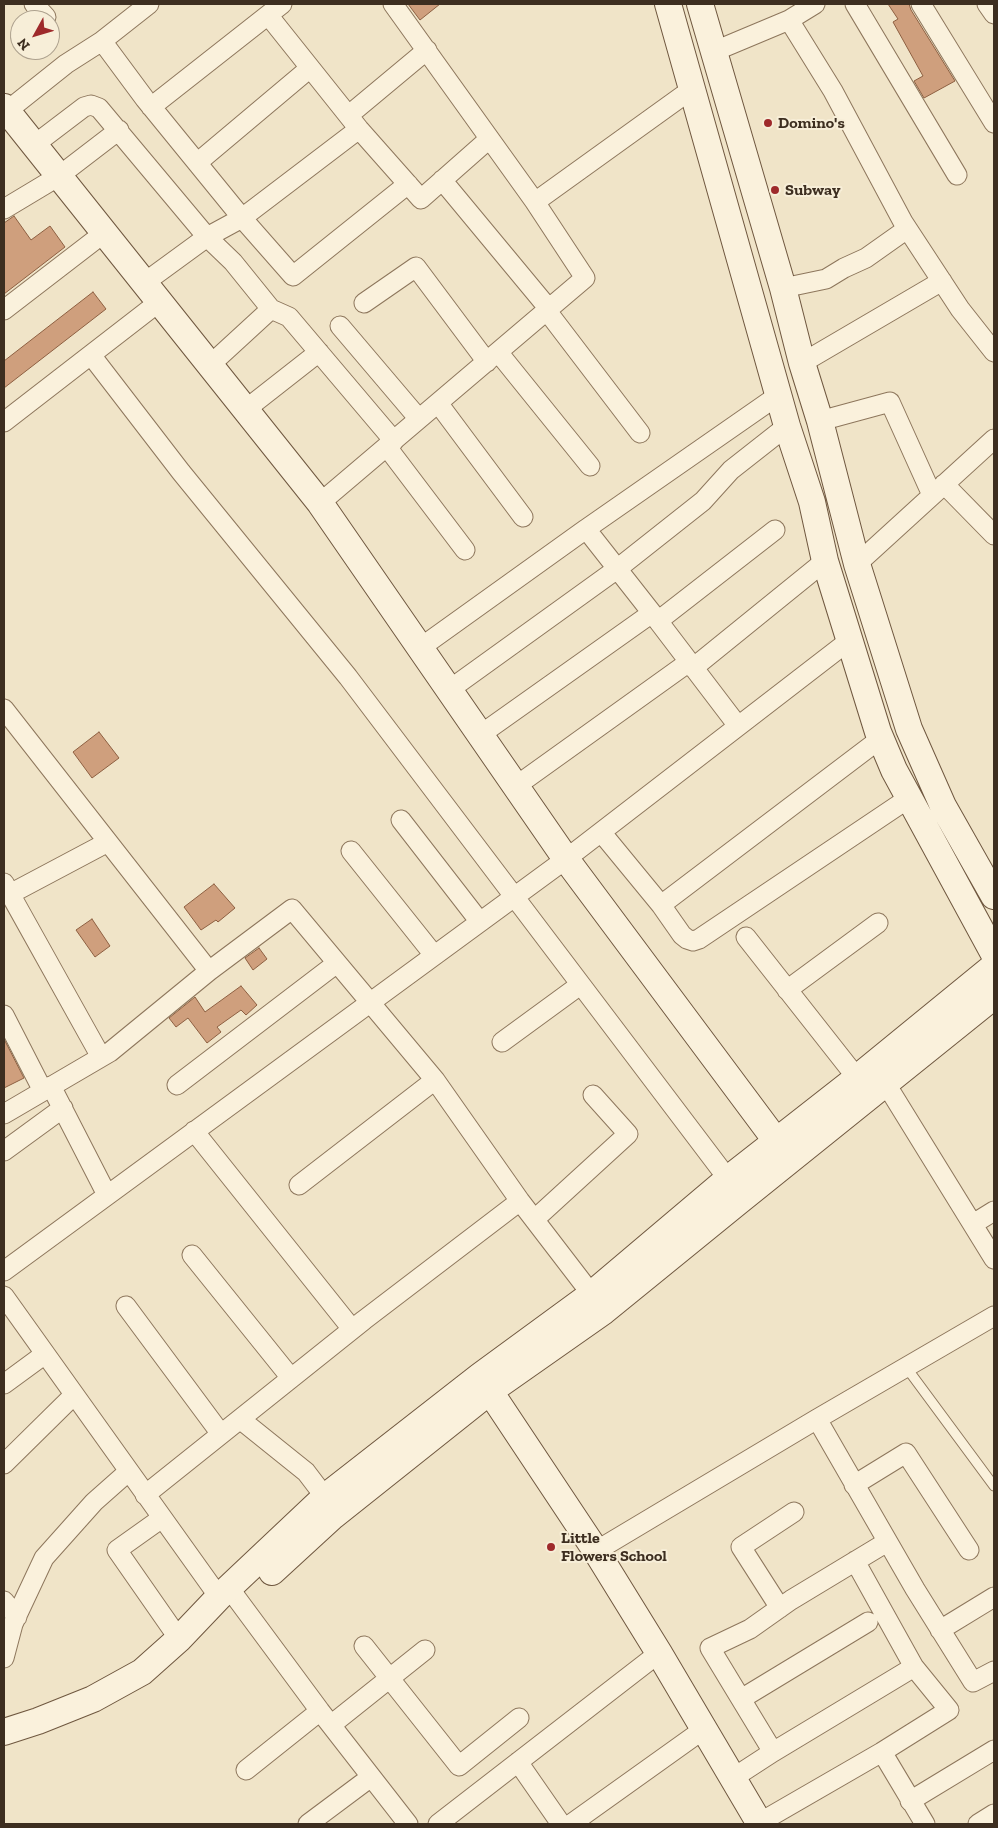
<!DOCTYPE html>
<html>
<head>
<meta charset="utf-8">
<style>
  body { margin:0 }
  #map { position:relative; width:998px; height:1828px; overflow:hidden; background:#f0e4c8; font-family:"Zilla Slab",serif }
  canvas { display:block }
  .frame { position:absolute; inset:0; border:5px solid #3d2e20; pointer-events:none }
  .north { position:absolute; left:10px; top:10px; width:50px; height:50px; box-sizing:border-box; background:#f7eed8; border:1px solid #ada18e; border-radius:50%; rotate:231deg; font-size:14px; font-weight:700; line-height:20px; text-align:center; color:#3d2e20 }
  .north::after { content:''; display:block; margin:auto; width:18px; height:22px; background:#9e2a2b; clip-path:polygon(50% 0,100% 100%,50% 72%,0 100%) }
</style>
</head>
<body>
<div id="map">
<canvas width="998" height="1828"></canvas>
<div class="frame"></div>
<div class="north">N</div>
</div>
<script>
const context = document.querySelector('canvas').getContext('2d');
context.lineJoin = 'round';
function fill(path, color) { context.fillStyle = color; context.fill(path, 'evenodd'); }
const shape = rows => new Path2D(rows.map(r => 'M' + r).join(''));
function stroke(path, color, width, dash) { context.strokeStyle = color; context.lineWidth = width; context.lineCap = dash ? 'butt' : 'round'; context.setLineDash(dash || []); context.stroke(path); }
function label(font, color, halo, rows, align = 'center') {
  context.font = font + ' "Zilla Slab",serif'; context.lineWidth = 4; context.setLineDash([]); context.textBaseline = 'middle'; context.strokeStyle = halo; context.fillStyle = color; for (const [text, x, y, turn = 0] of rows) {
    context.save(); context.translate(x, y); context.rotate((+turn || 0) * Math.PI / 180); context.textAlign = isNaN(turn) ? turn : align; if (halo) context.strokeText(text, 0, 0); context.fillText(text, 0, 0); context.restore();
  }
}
const building = shape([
  [408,4,440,4,420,20,408,4],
  [888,4,909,4,911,10,955,81,924,98,914,81,923,76,893,22,898,19,888,4],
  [14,216,31,240,50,226,65,247,4,294,4,223,14,216],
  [93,292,106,309,4,388,4,361,93,292],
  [99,732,119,758,92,778,73,752,99,732],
  [214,884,235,908,218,922,216,920,201,930,184,907,214,884],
  [92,919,110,946,95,957,76,930,92,919],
  [259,948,267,959,253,970,245,958,259,948],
  [241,986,257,1005,246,1015,241,1010,217,1027,221,1032,207,1043,188,1018,176,1027,169,1018,195,997,205,1012,241,986],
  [4,1039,24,1078,4,1088,4,1039]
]);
const lane = shape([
  [906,1367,994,1486]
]);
const street = shape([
  [34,4,46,17],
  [149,4,102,41,145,99,242,218,359,129],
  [282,4,268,15,359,129,421,199,489,139],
  [855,4,957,175],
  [921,4,994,123],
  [987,4,994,14],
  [789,20,815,4],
  [715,51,789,20,833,91,903,222,960,309,994,352],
  [151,107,268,15],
  [7,111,66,64,102,41],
  [349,115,427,50],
  [34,145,84,107,91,105,99,108,207,237,242,218,293,276,408,184],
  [197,163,310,68],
  [442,180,549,309],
  [535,202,692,89],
  [4,209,59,176,119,130],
  [144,283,207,237,233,262,271,309],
  [783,288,826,279,844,268,866,258,907,229],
  [364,303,416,267,487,362],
  [4,310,104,233],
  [547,311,640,433],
  [340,326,419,419],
  [498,352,590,466],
  [91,355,181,472,348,677,728,1179],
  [802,363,942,281],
  [210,365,271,309,289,317,394,441],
  [438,403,523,517],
  [245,410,319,352],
  [820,421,890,402,932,495],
  [4,422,159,302],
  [387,447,465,550],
  [944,484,994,535],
  [320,503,585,278,535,202,393,4],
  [857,564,994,439],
  [652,613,586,529,780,394],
  [658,621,775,530],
  [420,648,586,529],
  [693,668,825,561],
  [449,690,617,569,703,501,731,470,787,426],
  [4,709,209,971,110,1052,4,1114],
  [480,735,652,613,738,726],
  [516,786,689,662],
  [401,820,480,922],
  [601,832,661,905,682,935,687,939,693,941,699,939,909,798],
  [351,851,434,955],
  [4,883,101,1057],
  [10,894,108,842],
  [661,905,880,739],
  [746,937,857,1078],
  [209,971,292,909,435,1080,520,1201,599,1304],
  [787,990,878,923],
  [4,1015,43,1091],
  [502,1042,580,985],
  [886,1084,994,1259],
  [177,1085,337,963],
  [51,1086,107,1195],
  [194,1131,352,1329],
  [4,1151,63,1108],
  [299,1185,435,1080],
  [535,1219,628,1134,593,1095],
  [973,1224,994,1211],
  [192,1255,291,1378],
  [4,1271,566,859,850,640],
  [4,1296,219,1597],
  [126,1306,221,1434],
  [4,1384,45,1354],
  [240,1419,306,1472,325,1497],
  [817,1419,915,1589,973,1682,994,1671],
  [4,1464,74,1395],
  [854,1485,906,1453,969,1550],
  [145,1495,364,1320,520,1201],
  [162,1518,117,1550,179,1639],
  [596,1551,817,1419,994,1316],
  [855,1561,914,1667,949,1710,882,1752,925,1824],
  [229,1588,320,1711,408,1824],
  [4,1601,17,1617],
  [780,1608,741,1547,794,1512],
  [940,1630,994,1597],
  [364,1646,459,1766,519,1718],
  [4,1658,13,1624,44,1558,94,1502,129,1471],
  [741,1699,868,1622],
  [331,1725,425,1650],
  [773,1752,914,1667],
  [518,1762,561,1824],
  [246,1770,320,1711],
  [733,1778,773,1752,710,1648,750,1629,791,1600,887,1542],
  [910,1801,994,1750],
  [759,1823,882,1752],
  [308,1824,371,1777],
  [438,1824,659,1653],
  [571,1824,704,1729],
  [978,1824,994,1814]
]);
const secondary = shape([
  [668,4,787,426,812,502,825,561,878,732,894,770,994,954],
  [700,4,783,288,802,363,820,421,857,564,909,729,943,806,994,896],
  [4,107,320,503,566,859,777,1142],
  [481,1378,596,1551,659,1653,760,1824],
  [272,1572,333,1516,490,1391,604,1311,738,1202,994,996],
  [4,1732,38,1721,93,1699,142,1672,179,1639,219,1597,325,1497,480,1376,592,1294,728,1179,857,1078,994,966]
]);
const markers = [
  [768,123,5,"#9e2a2b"],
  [775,190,5,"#9e2a2b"],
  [551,1547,5,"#9e2a2b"]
];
const poiNames = [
  ["Domino's",778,123],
  ["Subway",785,190],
  ["Little",561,1538],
  ["Flowers School",561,1556]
];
fill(building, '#cf9f7d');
stroke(building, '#8d5f41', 1);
stroke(lane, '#8d765c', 11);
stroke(street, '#8d765c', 21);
stroke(secondary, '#6f573f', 28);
stroke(lane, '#faf1dc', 9);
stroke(street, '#faf1dc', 19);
stroke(secondary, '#faf1dc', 26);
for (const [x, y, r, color] of markers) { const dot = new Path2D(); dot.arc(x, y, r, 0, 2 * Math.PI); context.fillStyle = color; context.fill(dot); stroke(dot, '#f7eed8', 2); }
label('bold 16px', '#3d2e20', '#f7eed8', poiNames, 'left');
</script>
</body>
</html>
